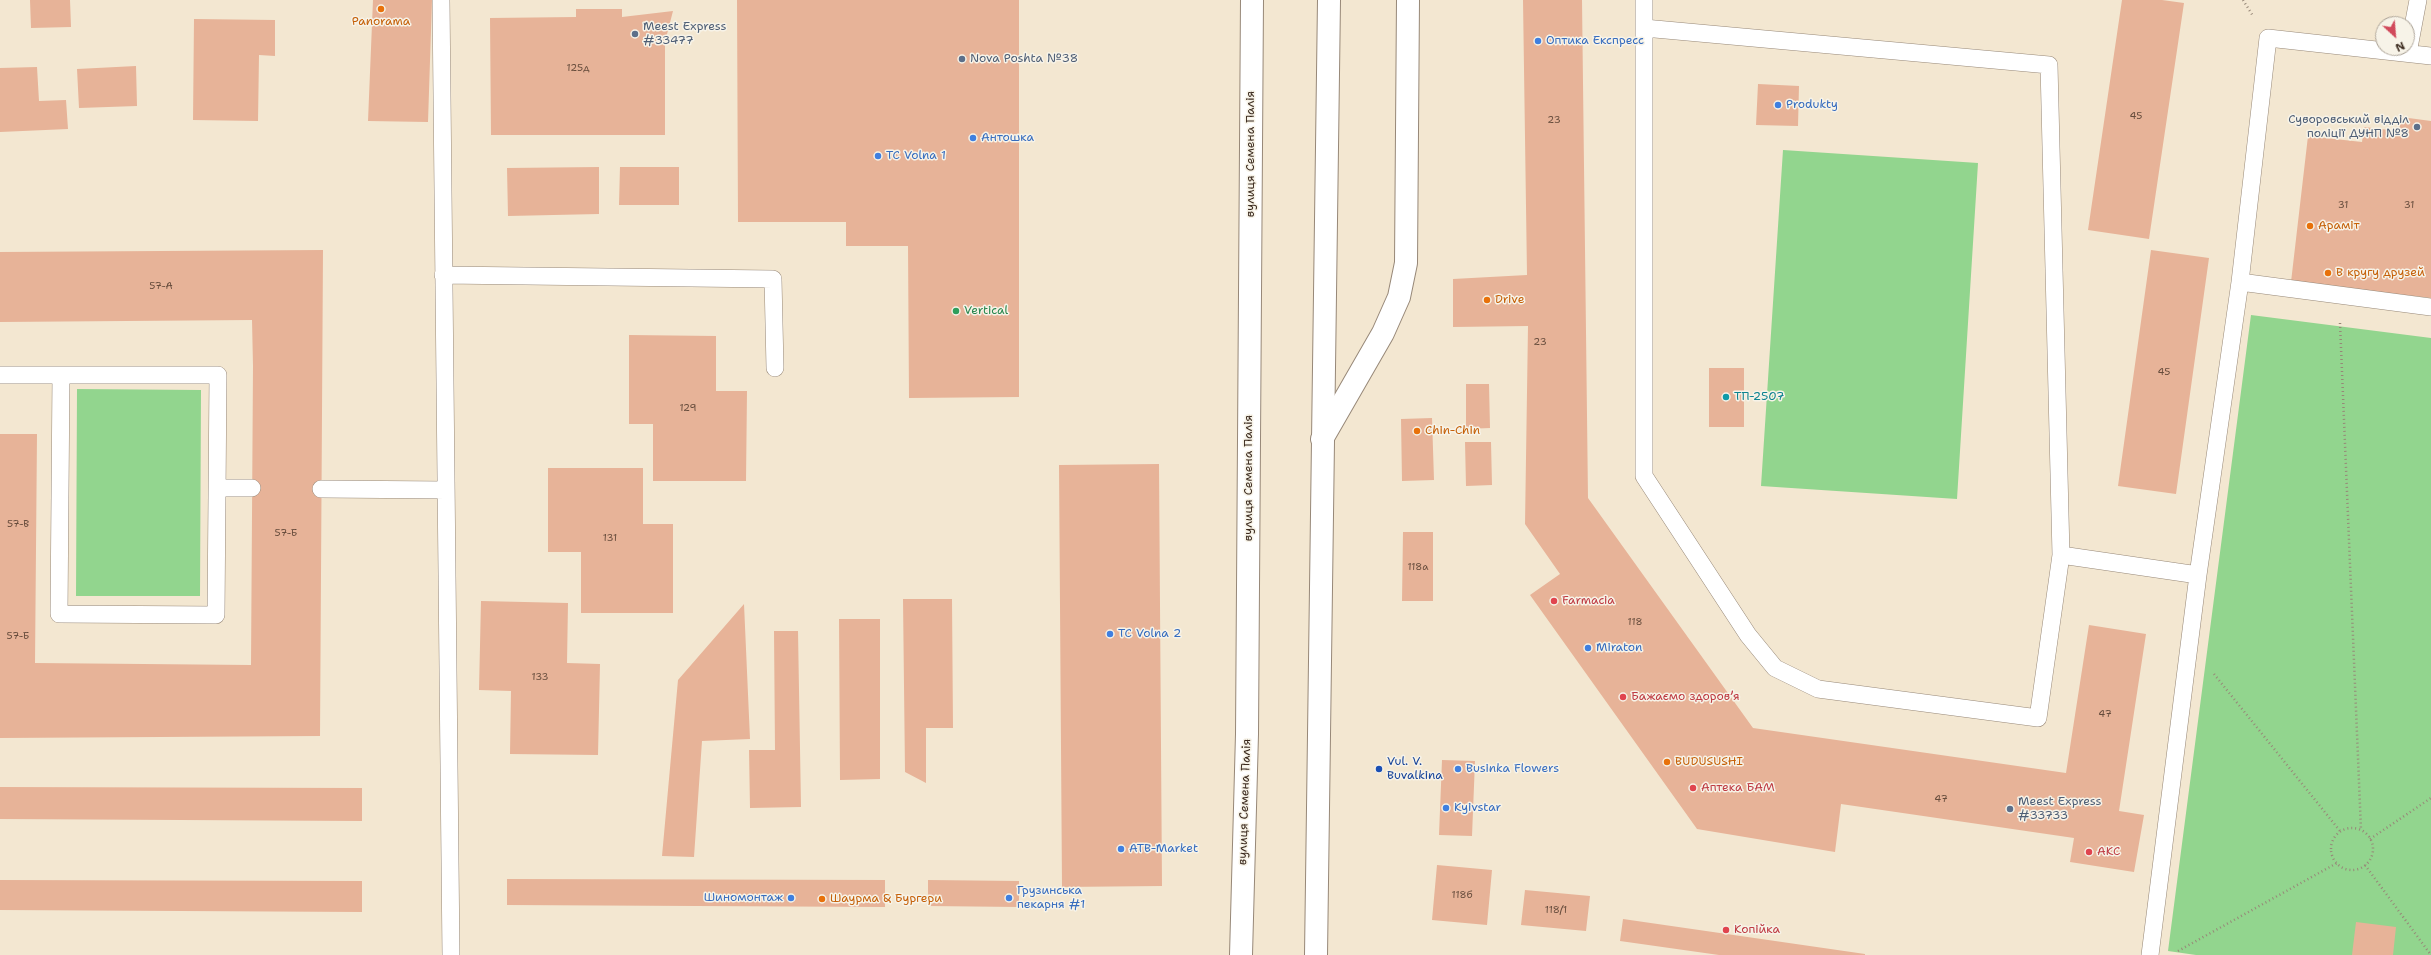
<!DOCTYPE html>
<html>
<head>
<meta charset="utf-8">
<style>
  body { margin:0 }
  #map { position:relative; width:2431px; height:955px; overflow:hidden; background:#f3e7d1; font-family:"Shantell Sans",sans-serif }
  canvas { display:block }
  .north { position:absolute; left:2375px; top:16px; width:40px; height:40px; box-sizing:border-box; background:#f7f3e8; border:1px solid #aca397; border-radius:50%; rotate:154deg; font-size:11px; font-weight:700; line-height:16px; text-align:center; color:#3b2a1e }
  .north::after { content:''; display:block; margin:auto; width:14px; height:18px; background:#d1495b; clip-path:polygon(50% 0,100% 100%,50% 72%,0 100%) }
</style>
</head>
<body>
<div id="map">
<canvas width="2431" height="955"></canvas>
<div class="north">N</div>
</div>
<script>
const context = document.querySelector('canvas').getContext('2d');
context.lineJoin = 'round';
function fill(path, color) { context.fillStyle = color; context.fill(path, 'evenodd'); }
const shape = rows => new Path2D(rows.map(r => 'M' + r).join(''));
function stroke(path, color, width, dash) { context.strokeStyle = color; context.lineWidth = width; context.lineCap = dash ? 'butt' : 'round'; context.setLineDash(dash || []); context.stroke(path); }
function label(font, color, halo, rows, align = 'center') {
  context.font = font + ' "Shantell Sans",sans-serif'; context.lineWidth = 3; context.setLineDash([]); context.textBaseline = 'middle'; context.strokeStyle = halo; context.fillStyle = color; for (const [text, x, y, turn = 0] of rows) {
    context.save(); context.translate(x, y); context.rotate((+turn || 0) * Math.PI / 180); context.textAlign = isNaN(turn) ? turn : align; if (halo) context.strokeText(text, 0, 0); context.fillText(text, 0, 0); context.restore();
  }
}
const green = shape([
  [1783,150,1978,163,1957,499,1761,486],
  [2251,315,2431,338,2431,955,2196,955,2168,951],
  [77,389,201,390,200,596,76,596]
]);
const building = shape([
  [30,0,70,0,71,27,31,28],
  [373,0,432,0,428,122,368,121],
  [737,0,1019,0,1019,397,909,398,908,246,846,246,846,222,738,222],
  [1523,0,1582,0,1588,498,1753,728,2066,773,2089,625,2146,634,2119,811,2144,815,2134,872,2070,862,2074,838,1841,804,1835,852,1697,829,1530,595,1560,574,1525,524,1528,326,1453,327,1453,279,1527,275],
  [2122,0,2162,0,2184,3,2149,239,2088,230],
  [576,9,622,9,622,17,673,11,665,42,665,135,491,135,490,18,576,17],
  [194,19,275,20,275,56,259,55,258,121,193,120],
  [136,66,137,106,79,108,77,69],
  [37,67,39,101,66,100,68,129,0,132,0,68],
  [1758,84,1799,86,1798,126,1756,125],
  [2401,117,2431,121,2431,298,2291,282,2308,136,2362,142,2364,127,2399,131],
  [599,167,599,214,508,216,507,168],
  [620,167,679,167,679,205,619,205],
  [323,250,320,736,0,738,0,434,37,434,35,663,251,665,253,366,252,320,0,322,0,252],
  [2151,250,2209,258,2176,494,2118,486],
  [629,335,716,336,716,391,747,391,746,481,653,481,653,424,629,424],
  [1709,368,1744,368,1744,427,1709,427],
  [1466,384,1489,384,1490,428,1466,429],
  [1432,418,1434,480,1402,481,1401,419],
  [1465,442,1491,442,1492,485,1466,486],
  [1159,464,1162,886,1062,887,1059,465],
  [548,468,643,468,643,524,673,524,673,613,581,613,581,552,548,552],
  [1403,532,1433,532,1433,601,1402,601],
  [903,599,952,599,953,728,926,728,926,783,905,772],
  [481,601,568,603,567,663,600,664,598,755,510,754,511,691,479,690],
  [744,604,750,739,702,741,694,857,662,856,678,680],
  [839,619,880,619,880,779,840,780],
  [774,631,798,631,801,807,750,808,749,750,775,750],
  [1442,760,1475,761,1472,836,1439,835],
  [0,787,362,788,362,821,0,819],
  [1437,865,1492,870,1487,925,1432,920],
  [507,879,885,880,885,907,507,905],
  [0,880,362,881,362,912,0,910],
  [928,880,1019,881,1019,907,928,906],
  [1525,890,1590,896,1586,931,1521,925],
  [1623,919,1865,954,1865,955,1719,955,1620,941],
  [2356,922,2396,927,2393,955,2352,955]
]);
const path = shape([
  [2243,0,2253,16],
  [2340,323,2361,830],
  [2214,674,2340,831],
  '2331 849a21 21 0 1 1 42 0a21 21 0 1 1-42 0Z',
  [2370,839,2431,798],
  [2365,865,2431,955],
  [2178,951,2337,863]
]);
const service = shape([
  [441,0,451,955],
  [1644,0,1644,476,1748,635,1775,668,1818,689,2038,718,2061,555,2198,575],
  [1644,28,2049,65,2061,555],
  [2408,53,2418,0],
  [443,275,773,279,775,368],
  [2240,282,2431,307],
  [0,375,218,375,216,615,59,614,61,375],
  [217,488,252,488],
  [321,489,446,490],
  [2150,955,2198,575,2240,282,2268,38,2431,56]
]);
const minor = shape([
  [1322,439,1383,333,1399,297,1406,263,1408,0]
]);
const primary = shape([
  [1241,955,1247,734,1252,0],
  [1316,955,1329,0]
]);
const markers = [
  [381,9,4,"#e8710a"],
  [635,34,4,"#5c6f8a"],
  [1538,41,4,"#3f7fe0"],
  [962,59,4,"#5c6f8a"],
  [1778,105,4,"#3f7fe0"],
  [2417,127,4,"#5c6f8a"],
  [973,138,4,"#3f7fe0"],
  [878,156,4,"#3f7fe0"],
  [2310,226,4,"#e8710a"],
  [2328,273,4,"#e8710a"],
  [1487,300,4,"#e8710a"],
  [956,311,4,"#2e9e5b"],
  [1726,397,4,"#0f9aa8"],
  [1417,431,4,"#e8710a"],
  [1554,601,4,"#e0444e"],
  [1110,634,4,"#3f7fe0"],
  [1588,648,4,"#3f7fe0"],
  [1623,697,4,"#e0444e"],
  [1667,762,4,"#e8710a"],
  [1379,769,4,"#1a4fb4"],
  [1458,769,4,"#3f7fe0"],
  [1693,788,4,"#e0444e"],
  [1446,808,4,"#3f7fe0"],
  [2010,809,4,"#5c6f8a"],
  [1121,849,4,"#3f7fe0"],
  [2089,852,4,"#e0444e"],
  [791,898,4,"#3f7fe0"],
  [1009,898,4,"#3f7fe0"],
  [822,899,4,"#e8710a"],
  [1726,930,4,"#e0444e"]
];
const numberNames = [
  ["125д",578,68],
  ["45",2136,116],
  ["23",1554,120],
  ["31",2343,205],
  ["31",2409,205],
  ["57-А",161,286],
  ["23",1540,342],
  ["45",2164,372],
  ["129",688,408],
  ["57-В",18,524],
  ["57-Б",286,533],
  ["131",610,538],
  ["118а",1418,567],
  ["118",1635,622],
  ["57-Б",18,636],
  ["133",540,677],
  ["47",2105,714],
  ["47",1941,799],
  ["118б",1462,895],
  ["118/1",1556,910]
];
const foodNames = [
  ["Panorama",381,22,"center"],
  ["Араміт",2318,226],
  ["В кругу друзей",2336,273],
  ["Drive",1495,300],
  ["Chin-Chin",1425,431],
  ["BUDUSUSHI",1675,762],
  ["Шаурма & Бургери",830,899]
];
const serviceNames = [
  ["Meest Express",643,27],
  ["#33477",643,41],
  ["Nova Poshta №38",970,59],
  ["Суворовський відділ",2409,120,"right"],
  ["поліції ДУНП №8",2409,134,"right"],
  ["Meest Express",2018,802],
  ["#33733",2018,816]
];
const shopNames = [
  ["Оптика Експресс",1546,41],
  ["Produkty",1786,105],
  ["Антошка",981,138],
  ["TC Volna 1",886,156],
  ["TC Volna 2",1118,634],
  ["Miraton",1596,648],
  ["Businka Flowers",1466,769],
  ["Kyivstar",1454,808],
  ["ATB-Market",1129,849],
  ["Грузинська",1017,891],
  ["пекарня #1",1017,905],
  ["Шиномонтаж",783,898,"right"]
];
const streetNames = [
  ["вулиця Семена Палія",1251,154,-90],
  ["вулиця Семена Палія",1249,478,-90],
  ["вулиця Семена Палія",1245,802,-88]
];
const leisureNames = [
  ["Vertical",964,311]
];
const cultureNames = [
  ["ТП-2507",1734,397]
];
const healthNames = [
  ["Farmacia",1562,601],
  ["Бажаємо здоровʼя",1631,697],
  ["Аптека БАМ",1701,788],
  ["АКС",2097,852],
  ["Копійка",1734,930]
];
const transitNames = [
  ["Vul. V.",1387,762],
  ["Buvalkina",1387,776]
];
fill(green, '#92d58e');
fill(building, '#e7b398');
stroke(service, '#978878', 18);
stroke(minor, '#978878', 24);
stroke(primary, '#978878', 24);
stroke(path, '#978878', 2.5, [1, 3]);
stroke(service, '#fff', 17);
stroke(minor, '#fff', 22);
stroke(primary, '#fff', 22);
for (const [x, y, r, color] of markers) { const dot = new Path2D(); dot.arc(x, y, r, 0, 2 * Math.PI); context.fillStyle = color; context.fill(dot); stroke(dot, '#f7f3e8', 1.5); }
label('10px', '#664c3c', null, numberNames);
label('12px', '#c56008', '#f7f3e8', foodNames, 'left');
label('12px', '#4e5e75', '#f7f3e8', serviceNames, 'left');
label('12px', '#366cbe', '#f7f3e8', shopNames, 'left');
label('12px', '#3b2a1e', '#f7f3e8', streetNames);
label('12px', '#27864d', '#f7f3e8', leisureNames, 'left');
label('12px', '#0d838f', '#f7f3e8', cultureNames, 'left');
label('12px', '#be3a42', '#f7f3e8', healthNames, 'left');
label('12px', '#164399', '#f7f3e8', transitNames, 'left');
</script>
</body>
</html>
